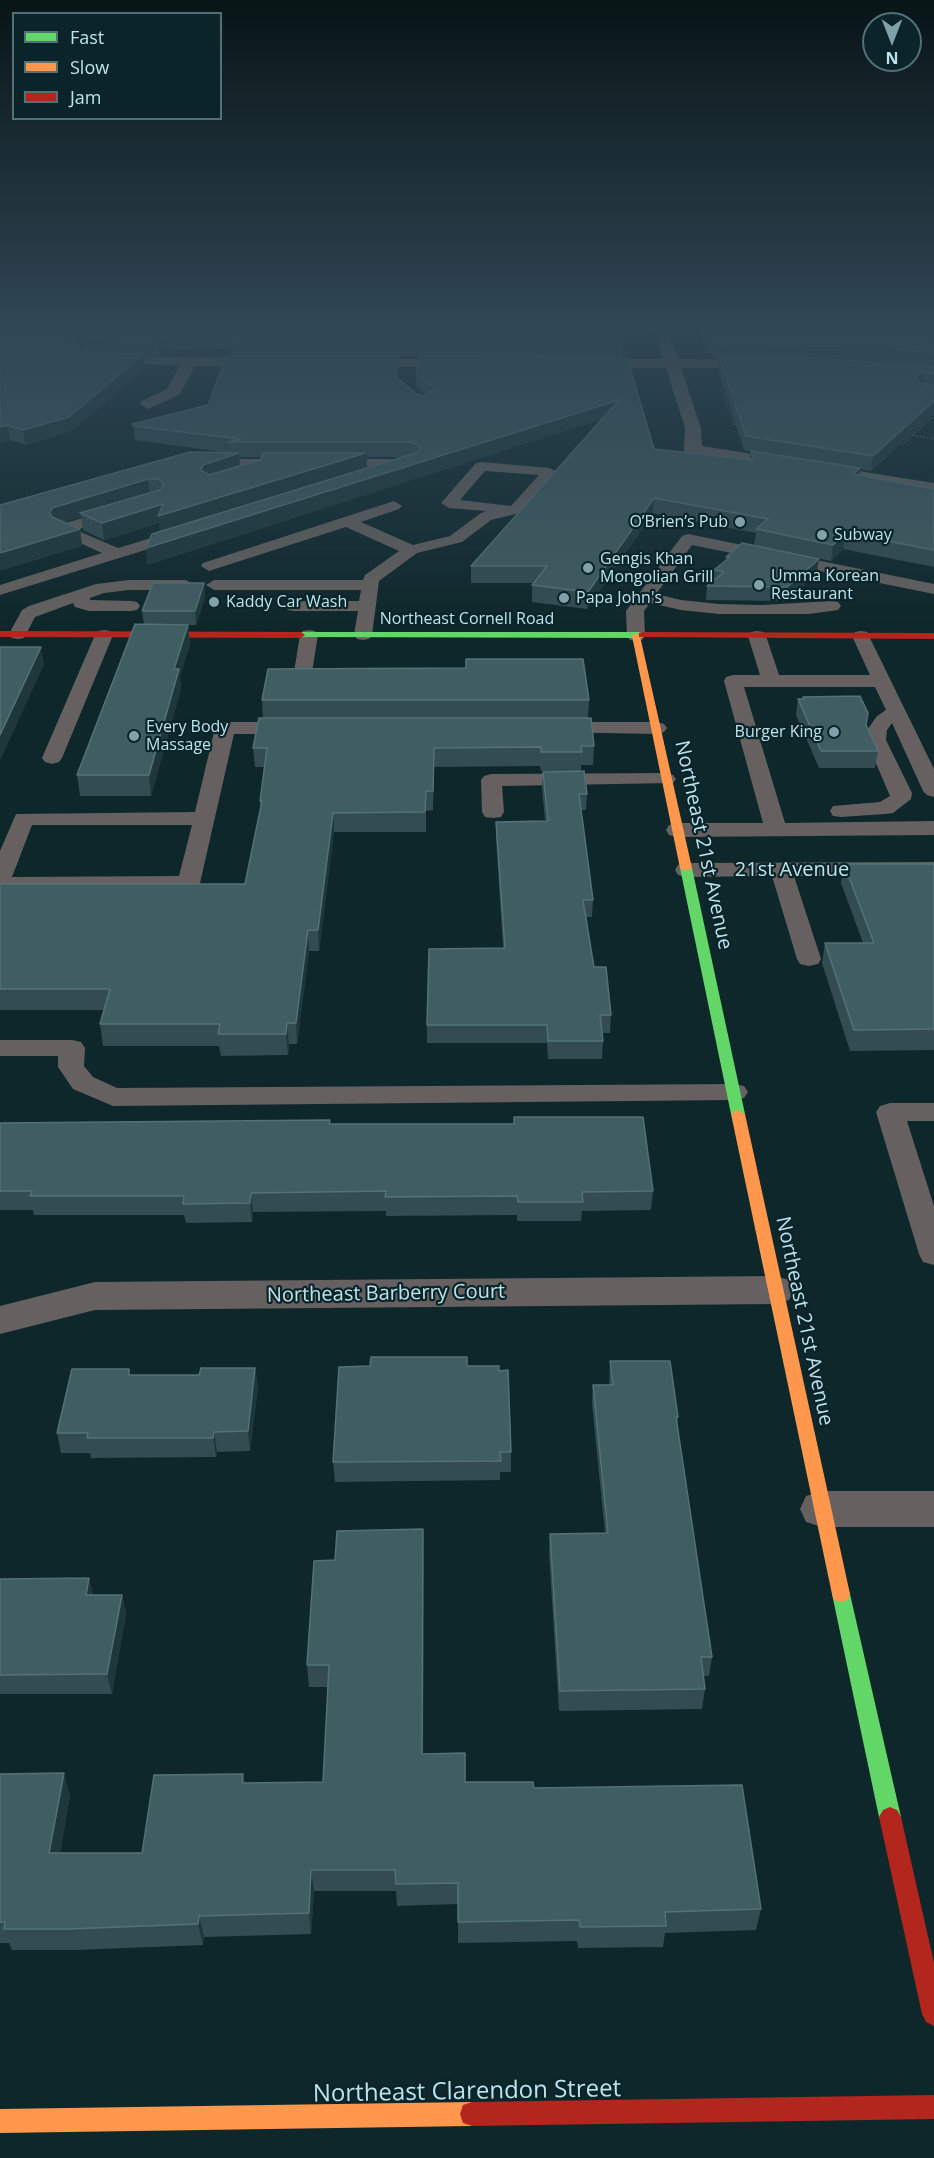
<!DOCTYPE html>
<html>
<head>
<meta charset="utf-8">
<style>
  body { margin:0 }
  #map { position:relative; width:934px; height:2158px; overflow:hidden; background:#0e272a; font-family:"Open Sans",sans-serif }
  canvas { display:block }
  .legend { position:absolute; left:12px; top:12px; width:210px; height:108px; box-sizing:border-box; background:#0a2429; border:2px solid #527076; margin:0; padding:8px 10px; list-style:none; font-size:18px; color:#bde3ea }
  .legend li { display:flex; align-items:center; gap:12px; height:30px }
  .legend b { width:30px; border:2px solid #527076 }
  .north { position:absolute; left:862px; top:12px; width:60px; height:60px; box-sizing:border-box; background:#0a2429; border:2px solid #527076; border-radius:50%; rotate:180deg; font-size:16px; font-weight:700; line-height:24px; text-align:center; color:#bde3ea }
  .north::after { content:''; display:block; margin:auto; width:21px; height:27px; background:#80a1a7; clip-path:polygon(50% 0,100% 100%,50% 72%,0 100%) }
</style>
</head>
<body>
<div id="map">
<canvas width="934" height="2158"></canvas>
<ul class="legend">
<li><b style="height:8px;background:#63d668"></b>Fast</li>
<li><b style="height:8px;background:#ff974d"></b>Slow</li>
<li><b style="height:8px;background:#b3261e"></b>Jam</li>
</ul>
<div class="north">N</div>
</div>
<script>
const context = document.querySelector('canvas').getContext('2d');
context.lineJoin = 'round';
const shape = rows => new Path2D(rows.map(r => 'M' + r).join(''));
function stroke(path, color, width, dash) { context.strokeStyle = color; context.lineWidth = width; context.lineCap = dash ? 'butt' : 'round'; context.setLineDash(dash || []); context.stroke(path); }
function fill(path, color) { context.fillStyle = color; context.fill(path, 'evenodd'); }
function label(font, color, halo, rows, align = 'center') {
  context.font = font + ' "Open Sans",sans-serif'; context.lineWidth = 4.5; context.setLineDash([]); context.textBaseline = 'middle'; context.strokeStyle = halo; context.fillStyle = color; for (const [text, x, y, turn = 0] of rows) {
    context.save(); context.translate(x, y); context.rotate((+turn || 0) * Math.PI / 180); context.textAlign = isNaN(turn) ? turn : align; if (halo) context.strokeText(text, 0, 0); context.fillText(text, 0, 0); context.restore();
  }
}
const path = shape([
  [722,391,735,426],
  [913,435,934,439],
  [902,445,934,415]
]);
const lane = shape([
  [202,459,287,459,294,463,287,467,197,466,195,463,202,459],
  [331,459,411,459,418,463,416,466,401,470,395,467,326,466,324,463,331,459],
  [481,462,550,468,557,472,520,513,491,520,462,542,417,553,379,581,372,635,369,639,363,640,357,639,354,635,358,611,294,611,288,610,285,606,288,602,294,601,359,601,361,590,214,590,206,585,214,580,363,580,365,575,399,551,346,527,215,569,209,571,201,566,203,563,394,501,402,506,399,509,361,522,413,545,450,536,481,513,486,511,449,508,441,503,476,463,481,462],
  [485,471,539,475,511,506,460,500,485,471],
  [115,508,120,510,123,513,120,516,76,530,118,548,181,529,189,534,187,537,0,595,0,585,102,553,56,532,54,529,56,526,115,508],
  [688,534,934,584,934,594,692,545,656,594,681,600,719,604,762,605,832,601,838,602,841,606,838,610,809,614,719,614,681,610,650,603,644,611,645,636,642,640,636,641,630,640,627,636,626,611,682,536,688,534],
  [129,580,186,580,194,585,186,590,129,590,104,593,90,598,90,600,131,601,137,602,140,606,137,610,131,611,89,611,75,607,73,603,35,617,24,638,18,639,12,638,9,634,22,610,29,606,96,584,129,580],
  [104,630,110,631,113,635,62,758,59,762,52,764,45,762,42,758,95,635,98,631,104,630],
  [309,630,315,631,318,635,312,672,310,676,303,678,296,676,294,672,300,635,303,631,309,630],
  [757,631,763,632,766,636,779,675,870,675,852,636,855,632,861,631,867,632,934,769,934,797,927,795,923,791,892,723,887,730,886,740,912,793,911,799,893,813,885,814,841,817,833,816,830,811,833,806,880,802,890,796,866,740,867,730,877,716,886,710,875,687,744,687,785,823,934,821,934,835,677,837,669,835,666,830,669,825,677,823,763,823,724,681,726,677,733,675,760,675,748,636,751,632,757,631],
  [225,722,293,722,300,724,303,728,300,732,293,734,234,734,200,883,197,888,189,890,0,891,0,851,16,814,195,812,215,728,218,724,225,722],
  [32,825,192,825,179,876,12,877,32,825],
  [557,722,657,722,664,724,667,728,664,732,657,734,550,732,547,728,550,724,557,722],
  [666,773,673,775,676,779,673,783,502,786,504,812,501,817,493,818,485,817,482,812,481,780,484,776,491,774,666,773],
  [934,862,934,876,794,876,821,959,818,964,809,966,800,964,797,959,772,876,686,877,678,875,675,870,678,865,686,863,934,862],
  [0,1040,72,1040,81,1042,85,1048,84,1066,93,1077,117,1088,734,1084,744,1086,748,1092,744,1098,734,1100,113,1106,73,1089,58,1067,58,1056,0,1056,0,1040],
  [890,1103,934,1103,934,1121,907,1121,934,1206,934,1265,923,1262,919,1254,876,1112,880,1106,890,1103]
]);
const street = shape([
  [63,330,77,330,74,338,80,346,86,352,100,356,270,358,277,362,270,366,195,366,179,395,148,409,140,404,142,401,167,389,180,365,100,364,76,358,60,338,63,330],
  [654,330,668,330,678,359,762,360,769,364,762,368,681,368,701,428,702,446,934,483,934,493,687,454,684,450,685,428,666,368,585,367,578,363,585,359,663,359,654,330],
  [354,359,462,359,469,363,462,367,349,366,347,363,349,360,354,359],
  [775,1276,789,1280,794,1290,789,1300,775,1304,95,1310,0,1334,0,1306,95,1282,775,1276],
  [822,1491,934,1491,934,1527,822,1527,806,1522,800,1509,806,1496,822,1491]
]);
const fast = shape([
  [301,632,642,632,646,635,642,638,298,637,297,635,301,632],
  [686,865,692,868,745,1114,738,1118,731,1114,680,868,686,865],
  [841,1586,848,1588,850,1594,901,1817,897,1824,890,1827,883,1824,879,1817,832,1594,834,1588,841,1586]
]);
const slow = shape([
  [636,633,640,636,692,868,686,871,680,868,632,636,636,633],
  [738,1110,745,1114,850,1594,848,1600,841,1602,834,1600,832,1594,731,1114,738,1110],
  [472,2102,481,2105,484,2114,481,2123,472,2126,0,2133,0,2109,472,2102]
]);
const jam = shape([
  [0,631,301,632,305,635,301,638,0,637,0,631],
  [642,632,934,633,934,639,639,637,639,633,642,632],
  [890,1807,897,1810,901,1817,934,1963,934,2026,926,2022,922,2014,879,1817,883,1810,890,1807],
  [934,2095,934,2119,472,2126,463,2123,460,2114,463,2105,472,2102,934,2095]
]);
const wall = shape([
  [0,330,62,330,61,332,74,347,98,353,109,353,87,350,77,338,76,330,621,330,624,343,623,357,627,357,654,449,750,460,751,452,744,450,718,370,719,357,713,357,711,351,707,351,699,330,934,330,934,367,880,361,842,360,934,367,934,413,871,471,860,469,859,475,934,489,934,567,843,549,831,561,754,545,756,533,653,513,587,609,532,602,532,585,534,583,471,583,471,566,602,419,147,565,160,531,159,523,104,540,83,530,81,517,63,522,80,529,82,546,0,505,230,453,135,440,133,424,208,405,231,356,231,349,167,350,160,356,144,356,145,368,71,431,26,445,10,440,0,443],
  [399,356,419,356,416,374,416,387,426,395,424,396,417,394,398,379,399,369],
  [239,457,262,457,260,460,240,466],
  [367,457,405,457,367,468],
  [726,557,817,573,786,601,706,600,707,586,713,581,714,570,726,561],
  [204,583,205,597,196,625,188,625,190,644,180,676,181,689,151,796,80,796,77,775,144,625,142,611],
  [803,697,866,725,878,751,875,768,819,768,796,715,798,699,803,699],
  [262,700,589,700,588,718,594,746,593,765,581,765,581,771,587,794,586,810,581,810,593,900,592,917,586,917,594,967,611,1015,610,1033,602,1033,603,1041,602,1059,548,1059,547,1043,427,1043,427,1025,503,948,496,838,496,822,545,821,542,788,543,772,580,771,541,771,540,766,434,767,433,810,426,811,426,832,334,832,319,951,309,951,297,1044,289,1044,288,1055,221,1056,219,1046,103,1046,100,1024,104,1010,0,1010,0,884,245,884,260,809,260,801,265,767,255,767,253,748,263,718],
  [844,864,934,864,934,1050,850,1051,822,963,825,943,863,943,841,883],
  [0,1123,330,1124,653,1191,651,1210,582,1211,581,1221,517,1221,517,1215,386,1216,386,1211,253,1212,252,1222,186,1223,184,1215,34,1215,33,1210,0,1210],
  [610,1361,678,1417,677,1424,712,1657,709,1676,703,1676,705,1689,702,1709,559,1711,549,1554,550,1534,605,1533,592,1404,593,1385,609,1385],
  [467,1366,499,1371,511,1452,511,1472,500,1472,500,1480,335,1482,333,1462],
  [255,1368,258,1387,250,1451,217,1452,216,1457,91,1458,90,1453,61,1453,57,1433,130,1375,199,1375],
  [424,1552,423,1754,465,1782,534,1788,761,1909,756,1930,665,1933,663,1947,578,1948,577,1941,458,1943,458,1904,397,1906,396,1891,314,1891,311,1934,204,1937,203,1945,75,1950,12,1950,9,1943,0,1943,0,1774,70,1795,60,1853,142,1853,243,1774,245,1783,323,1782,328,1687,309,1687,307,1665,335,1560],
  [89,1578,93,1595,122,1595,126,1614,112,1694,0,1694,0,1579]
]);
const shadedWall = shape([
  [166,336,167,350,160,356,158,342],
  [144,354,145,368,71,431,26,445,23,430],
  [399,356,399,369,397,391,396,377],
  [924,372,922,386,915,388,917,375],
  [619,400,618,414,147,565,146,548],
  [934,401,934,413,871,471,873,456],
  [7,425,10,440,0,443,0,427],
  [239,453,240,469,204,481,201,470,203,465],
  [366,453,367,469,160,533,159,523,104,540,102,523,163,504],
  [860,468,858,483,853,474],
  [148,479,150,496,80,513,81,517,54,525,50,513,52,508],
  [654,498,653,513,587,609,588,592],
  [80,529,82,546,0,571,0,553],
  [845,533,843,549,831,561,833,545],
  [819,559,817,573,786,601,787,587],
  [204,583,205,597,196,625,195,611],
  [188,625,190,644,180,676,181,689,151,796,149,775,174,669],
  [41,647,44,665,0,761,0,735],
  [333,813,334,832,319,951,318,930],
  [308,930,309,951,297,1044,296,1023],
  [287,1023,289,1044,288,1055,286,1034],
  [251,1193,253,1212,252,1222,250,1203],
  [255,1368,258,1387,250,1451,248,1431],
  [214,1432,217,1452,216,1457,213,1438],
  [423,1529,424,1552,423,1776,422,1754],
  [89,1578,94,1598,86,1595],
  [122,1595,126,1614,112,1694,107,1674],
  [64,1773,70,1795,56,1874,49,1853],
  [311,1870,314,1891,311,1934,309,1913],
  [199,1916,204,1937,203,1945,198,1924]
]);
const building = shape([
  [0,330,60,330,74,347,98,353,144,354,69,417,23,430,7,425,0,427,0,330],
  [80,330,621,330,624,343,230,343,233,336,166,336,158,342,125,342,85,337,80,330],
  [705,330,934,330,934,354,882,347,714,344,712,338,708,338,705,330],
  [226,356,399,356,396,377,417,394,424,396,435,389,416,374,419,356,627,357,654,449,754,460,751,451,860,468,853,474,934,489,934,550,845,533,833,545,756,529,768,519,654,498,588,592,532,585,547,566,471,566,619,400,146,548,152,534,416,453,420,450,419,446,411,442,229,442,240,439,133,426,133,424,208,405,226,356],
  [719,357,805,357,934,367,934,374,924,372,917,375,916,379,919,383,934,386,934,401,873,456,746,436,719,357],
  [190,452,239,453,203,465,201,470,209,475,260,460,263,453,366,453,158,516,163,504,102,523,80,513,160,490,164,485,159,479,148,479,52,508,50,513,52,517,80,529,0,553,0,505,190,452],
  [742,543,819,559,787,587,707,586,724,572,714,570,730,557,726,557,742,543],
  [153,583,204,583,195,611,142,611,153,583],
  [135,624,188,625,174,669,179,669,149,775,77,775,135,624],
  [0,647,41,647,0,735,0,647],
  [466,659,583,659,589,700,262,700,268,669,466,668,466,659],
  [860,696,868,713,866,725,878,751,821,751,798,699,804,699,803,697,860,696],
  [259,718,591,718,594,746,581,746,582,752,541,752,541,747,434,748,433,791,426,791,425,812,333,813,318,930,308,930,296,1023,287,1023,286,1034,218,1034,220,1024,100,1024,110,989,0,989,0,884,245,884,262,801,260,801,267,748,253,748,259,718],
  [584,771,587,794,579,794,593,900,583,900,594,967,606,967,611,1015,600,1015,603,1041,548,1041,547,1025,427,1025,429,949,505,948,496,822,548,821,543,772,584,771],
  [844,864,934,864,934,1029,854,1030,825,943,874,943,844,864],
  [514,1117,643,1117,653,1191,582,1192,583,1202,518,1202,517,1196,385,1197,386,1191,251,1193,250,1203,183,1204,184,1196,30,1196,32,1191,0,1191,0,1123,330,1120,329,1124,514,1124,514,1117],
  [371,1357,467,1357,467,1366,499,1366,499,1371,508,1370,511,1452,500,1452,501,1461,333,1462,339,1367,370,1366,371,1357],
  [610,1361,670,1361,678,1417,676,1417,712,1657,701,1657,705,1689,560,1691,550,1534,608,1533,593,1385,613,1385,610,1361],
  [201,1368,255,1368,248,1431,214,1432,213,1438,87,1438,88,1433,57,1433,72,1369,129,1369,129,1375,199,1375,201,1368],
  [423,1529,422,1754,465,1753,465,1782,533,1782,534,1788,742,1785,761,1909,665,1912,666,1926,580,1927,579,1920,458,1922,458,1883,396,1884,395,1870,311,1870,309,1913,199,1916,198,1924,69,1929,4,1929,5,1922,0,1922,0,1774,64,1773,49,1853,142,1853,154,1775,243,1774,242,1783,323,1782,329,1665,307,1665,314,1561,335,1560,337,1531,423,1529],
  [89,1578,86,1595,122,1595,107,1674,0,1675,0,1579,89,1578]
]);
const markers = [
  [740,522,6,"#80a1a7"],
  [822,535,6,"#80a1a7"],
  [588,568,6,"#80a1a7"],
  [759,585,6,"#80a1a7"],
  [564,598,6,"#80a1a7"],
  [214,602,6,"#80a1a7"],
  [834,732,6,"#80a1a7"],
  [134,736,6,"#80a1a7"]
];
const farPoinames = [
  ["O’Brien’s Pub",728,522,"right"],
  ["Subway",834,535],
  ["Gengis Khan",600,559],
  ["Mongolian Grill",600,577],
  ["Umma Korean",771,576],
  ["Restaurant",771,594],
  ["Papa John's",576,598],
  ["Kaddy Car Wash",226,602],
  ["Every Body",146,727],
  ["Massage",146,745],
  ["Burger King",822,732,"right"]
];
const farStreetnames = [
  ["Northeast Cornell Road",467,619]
];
const streetNames = [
  ["Northeast 21st Avenue",703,845,78],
  ["21st Avenue",792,870],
  ["Northeast Barberry Court",386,1294,-1],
  ["Northeast 21st Avenue",804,1321,78]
];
const nearStreetnames = [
  ["Northeast Clarendon Street",467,2092,-1]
];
stroke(path, '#595f61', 1.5, [1.5, 2]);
fill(lane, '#666160');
fill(street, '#666160');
fill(fast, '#63d668');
fill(slow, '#ff974d');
fill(jam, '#b3261e');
fill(wall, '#324c51');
fill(shadedWall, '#1d373a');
fill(building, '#405d61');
stroke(building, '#547276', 1.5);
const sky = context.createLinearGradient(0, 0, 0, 632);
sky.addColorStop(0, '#081517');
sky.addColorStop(0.52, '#304755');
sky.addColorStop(1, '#30475500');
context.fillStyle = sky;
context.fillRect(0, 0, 934, 632);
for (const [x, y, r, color] of markers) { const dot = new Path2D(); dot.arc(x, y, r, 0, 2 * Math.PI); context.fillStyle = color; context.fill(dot); stroke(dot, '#0a2429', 2); }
label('16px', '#bde3ea', '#0a2429', farPoinames, 'left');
label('16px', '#bde3ea', '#0a2429', farStreetnames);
label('20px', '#bde3ea', '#0a2429', streetNames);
label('24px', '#bde3ea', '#0a2429', nearStreetnames);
</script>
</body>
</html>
